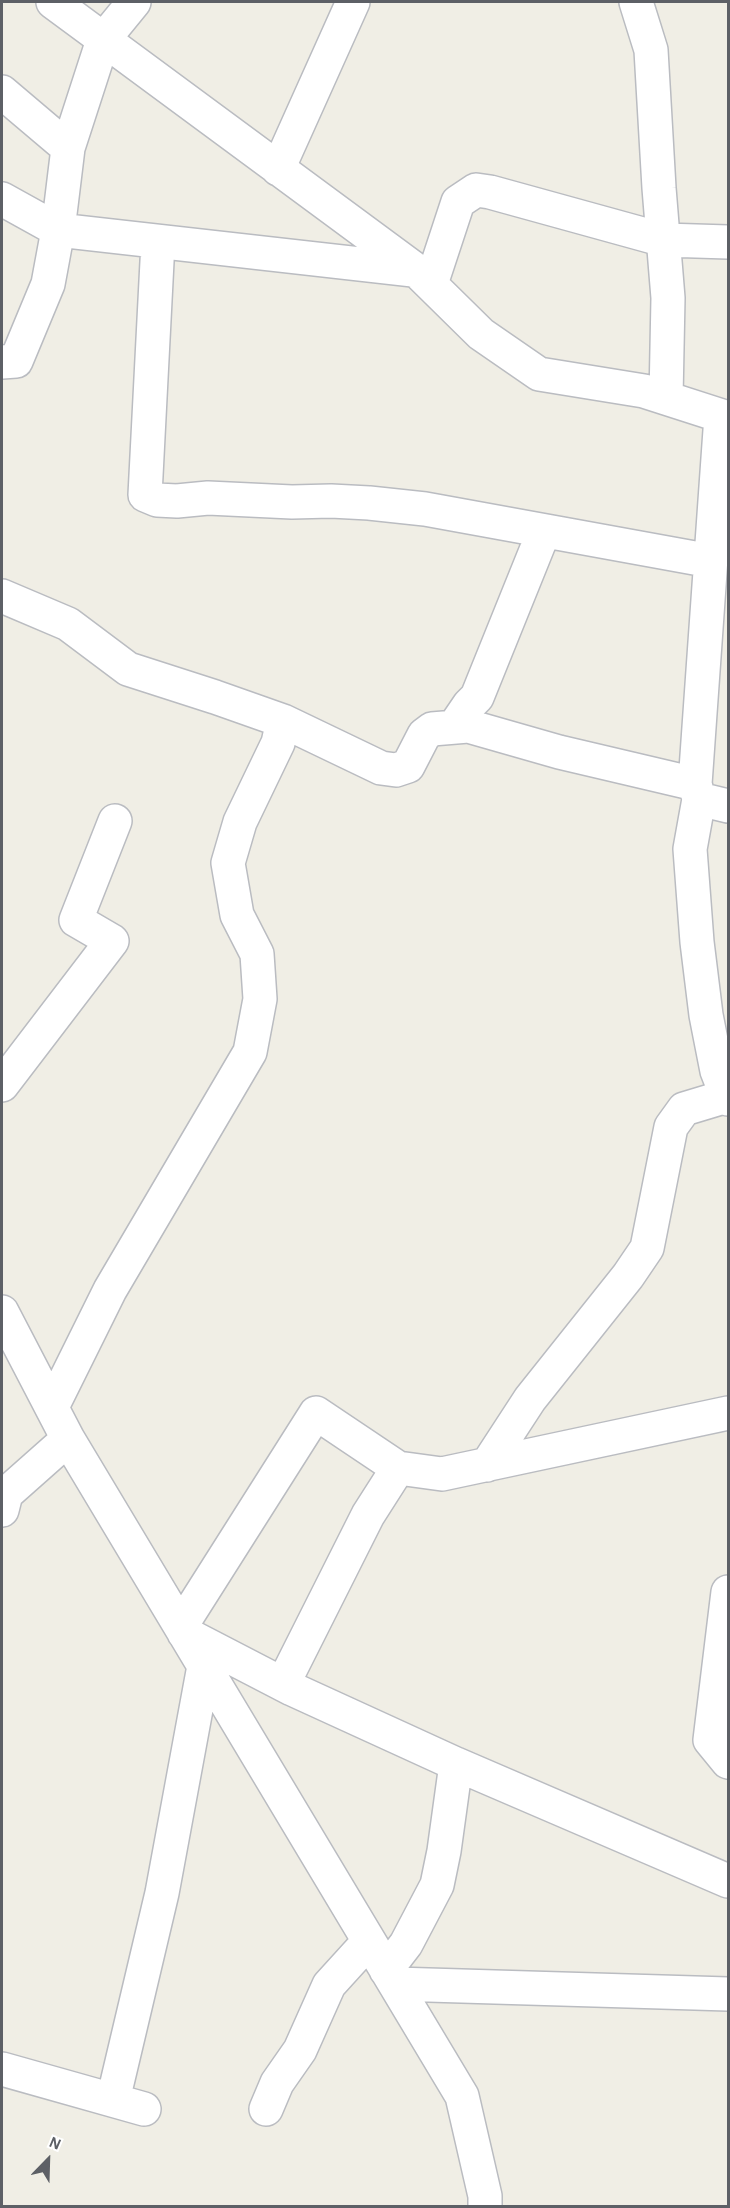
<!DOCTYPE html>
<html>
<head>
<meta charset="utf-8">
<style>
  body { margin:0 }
  #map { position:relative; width:730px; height:2208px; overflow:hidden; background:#f0eee5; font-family:"Alegreya Sans",sans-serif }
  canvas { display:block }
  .frame { position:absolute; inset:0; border:3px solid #5d6066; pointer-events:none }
  .north { position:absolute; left:18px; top:2130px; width:60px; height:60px; -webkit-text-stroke:4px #fff; paint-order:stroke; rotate:23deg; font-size:16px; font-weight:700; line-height:24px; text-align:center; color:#5d6066 }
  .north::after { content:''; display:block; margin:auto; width:21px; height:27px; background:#5d6066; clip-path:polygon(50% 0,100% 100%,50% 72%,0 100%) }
</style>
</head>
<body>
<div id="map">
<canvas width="730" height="2208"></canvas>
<div class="frame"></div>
<div class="north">N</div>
</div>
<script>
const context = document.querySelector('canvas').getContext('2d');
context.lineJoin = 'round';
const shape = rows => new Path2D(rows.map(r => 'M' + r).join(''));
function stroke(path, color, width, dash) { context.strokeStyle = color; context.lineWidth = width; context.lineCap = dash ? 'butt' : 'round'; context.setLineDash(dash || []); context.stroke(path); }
const minor = shape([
  [53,2,416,270,481,334,539,374,644,391,728,418],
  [636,2,651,50,659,188,668,298,666,398],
  [2,92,68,148],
  [278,169,353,2],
  [2,199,58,230,413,270],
  [158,242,145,495,157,500,177,501,208,498,292,502,331,501,369,503,425,509,711,561],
  [431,284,458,202,476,190,490,192,664,240,728,242],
  [2,362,16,361,48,284,58,230,68,148,103,40,134,2],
  [721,416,695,784,699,799,728,806],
  [2,596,68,624,128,669,215,697,283,721,381,768,396,770,408,766,424,735,432,729,468,726,559,752,695,784],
  [454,727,469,705,477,697,544,531],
  [699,799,690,849,697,942,706,1015,717,1071,728,1099],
  [2,1085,112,941,76,920,115,821],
  [2,1312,68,1439,462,2096,485,2196,485,2206],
  [52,1407,110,1290,250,1052,260,999,257,954,237,915,228,863,240,822,278,743,283,721],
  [487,1465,530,1399,628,1276,647,1248,671,1127,684,1109,727,1096],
  [2,1510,6,1494,68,1439],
  [728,1592,710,1740,728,1762],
  [181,1626,316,1413,398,1468,442,1474,728,1413],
  [184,1633,292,1689,456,1764,728,1881],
  [283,1684,368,1515,398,1468],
  [386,1970,406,1944,437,1885,444,1851,456,1764],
  [395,1984,728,1994],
  [2,2069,144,2109],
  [113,2100,162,1893,204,1666],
  [266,2109,277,2083,300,2050,329,1985,369,1941]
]);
stroke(minor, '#babcc1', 36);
stroke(minor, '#fff', 33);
</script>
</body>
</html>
